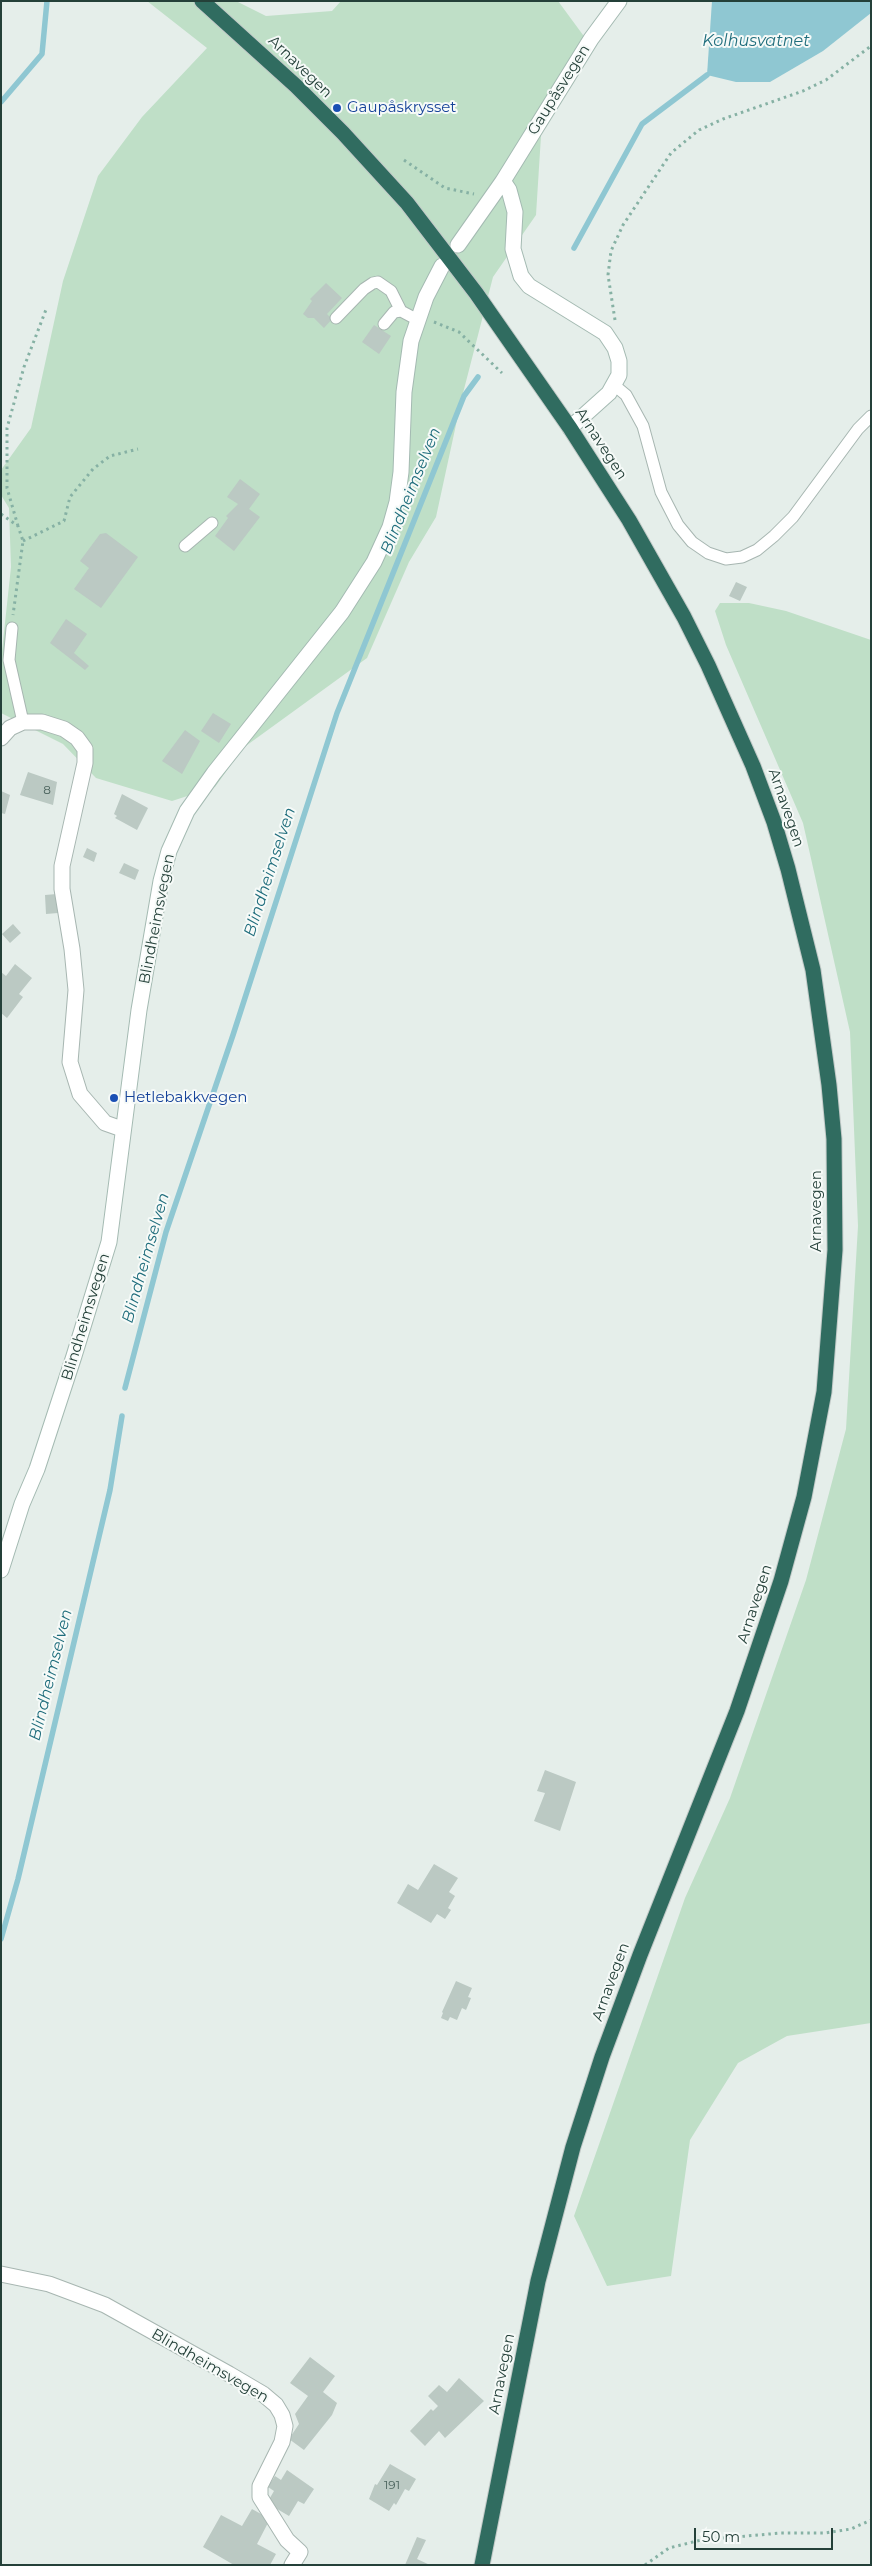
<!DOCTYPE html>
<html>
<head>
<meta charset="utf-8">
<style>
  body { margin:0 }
  #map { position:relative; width:872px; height:2566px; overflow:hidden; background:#e5eeea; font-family:Montserrat,sans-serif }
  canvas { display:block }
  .frame { position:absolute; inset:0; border:2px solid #244039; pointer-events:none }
  .scale { position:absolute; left:694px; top:2528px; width:139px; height:22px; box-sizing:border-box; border:2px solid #244039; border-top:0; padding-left:6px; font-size:15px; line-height:18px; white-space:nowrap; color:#244039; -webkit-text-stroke:4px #f6faf8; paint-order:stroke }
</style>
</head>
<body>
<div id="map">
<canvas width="872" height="2566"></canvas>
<div class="frame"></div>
<div class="scale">50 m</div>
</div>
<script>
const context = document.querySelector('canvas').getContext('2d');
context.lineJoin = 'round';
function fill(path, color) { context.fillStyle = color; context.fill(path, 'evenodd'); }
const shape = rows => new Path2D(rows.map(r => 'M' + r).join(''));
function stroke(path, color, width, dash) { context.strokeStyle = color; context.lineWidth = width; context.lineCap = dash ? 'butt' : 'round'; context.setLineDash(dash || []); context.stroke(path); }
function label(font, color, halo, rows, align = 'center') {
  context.font = font + ' Montserrat,sans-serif'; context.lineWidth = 4; context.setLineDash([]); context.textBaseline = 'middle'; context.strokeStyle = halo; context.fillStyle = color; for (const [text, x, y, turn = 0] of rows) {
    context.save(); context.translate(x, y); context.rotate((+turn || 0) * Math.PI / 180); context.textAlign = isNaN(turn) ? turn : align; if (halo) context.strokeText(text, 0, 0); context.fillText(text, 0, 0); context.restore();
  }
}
const green = shape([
  [147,1,236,1,266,16,332,11,341,1,558,1,583,35,585,55,542,120,536,215,493,277,462,397,436,517,409,562,367,658,243,748,215,787,172,801,96,778,63,744,1,713,1,660,11,567,9,508,1,495,1,470,31,428,63,281,98,176,142,117,207,48],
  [720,603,749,603,786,611,871,640,871,2023,787,2036,738,2063,690,2140,671,2276,607,2286,574,2216,685,1898,730,1798,806,1580,846,1429,858,1226,850,1032,803,823,726,645,715,611]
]);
const water = shape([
  [712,1,871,1,871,13,823,51,770,82,736,82,707,75]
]);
const stream = shape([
  [1,102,42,54,47,1],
  [574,248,642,124,707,75],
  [125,1388,166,1232,233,1035,337,713,464,396,478,377],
  [1,1939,18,1879,110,1490,122,1416]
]);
const building = shape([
  [326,283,342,298,327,314,332,319,324,328,314,318,308,318,303,314,312,301,310,299],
  [374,325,391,336,379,354,362,342],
  [240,479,260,494,249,509,260,517,234,551,215,536,228,518,226,516,238,504,227,497],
  [106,533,138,557,101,608,74,589,89,568,80,561,100,534],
  [736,582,747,587,740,601,729,596],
  [66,619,87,634,74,653,89,666,85,670,50,643],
  [213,713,231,724,219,743,201,731],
  [185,730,200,741,182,774,162,761],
  [28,772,57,782,53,805,20,795],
  [1,791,10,795,5,814,1,813],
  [122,794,148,808,137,830,115,818,117,816,114,814],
  [87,848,97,853,94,862,83,857],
  [124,863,139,870,135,880,119,873],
  [57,894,58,913,46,914,45,895],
  [13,924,21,933,10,943,2,934],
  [15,964,32,978,19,994,23,997,7,1018,1,1013,1,972,6,976],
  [545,1770,576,1782,560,1831,534,1821,545,1793,537,1791],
  [434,1864,458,1878,449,1892,455,1896,448,1908,451,1910,445,1919,437,1914,431,1923,397,1903,408,1884,418,1890],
  [456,1981,472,1988,468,1997,471,1998,466,2010,462,2008,457,2020,450,2017,448,2021,441,2018,443,2013,442,2012],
  [310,2357,335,2376,323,2392,337,2403,332,2415,304,2450,289,2439,299,2424,295,2414,308,2396,290,2383],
  [459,2378,484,2401,445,2438,439,2431,425,2446,410,2431,431,2409,433,2411,438,2406,428,2396,439,2385,447,2392],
  [390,2464,416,2479,409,2491,405,2489,396,2505,394,2503,389,2511,369,2499,375,2484,377,2485],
  [287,2470,314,2489,304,2504,298,2501,289,2516,267,2503,274,2491,268,2487,275,2476,281,2480],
  [252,2509,270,2519,257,2544,276,2554,270,2565,234,2565,203,2547,221,2515,242,2526],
  [417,2537,426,2540,417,2559,430,2565,405,2565]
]);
const path = shape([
  [404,160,445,188,474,194],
  [615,320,608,275,611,251,623,225,671,153,699,130,723,119,803,91,826,80,871,46],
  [434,322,459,332,502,373],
  [1,514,18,526,23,541,13,615],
  [18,526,7,488,7,428,24,367,47,307],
  [23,541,64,521,70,497,93,469,110,456,138,449],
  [645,2565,669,2548,701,2540,781,2533,825,2533,851,2529,871,2520]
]);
const lane = shape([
  [336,318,364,289,373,283,378,282,391,291,401,311],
  [384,324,394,312,401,311,418,320],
  [614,385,626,395,643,426,661,492,678,525,692,542,708,553,726,559,742,557,757,550,774,536,793,517,858,429,871,416],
  [185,546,212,523],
  [12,628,9,660,23,722]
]);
const street = shape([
  [1,738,10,728,23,722,42,722,64,729,77,738,85,749,85,763,62,866,62,889,72,949,76,990,70,1062,80,1094,105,1123,122,1129],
  [1,2274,49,2284,105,2305,229,2374,263,2394,276,2405,282,2415,285,2426,282,2442,260,2486,260,2497,287,2540,300,2552,292,2565]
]);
const secondary = shape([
  [503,181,509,190,515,212,513,249,521,276,529,286,605,333,615,348,619,361,619,375,609,393,570,428],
  [458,245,503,181,591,39,619,1],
  [1,1570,22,1504,37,1469,74,1356,109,1242,139,1010,161,881,169,851,187,811,214,773,342,612,374,562,390,527,397,502,401,472,404,392,411,341,426,297,442,266]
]);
const highway = shape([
  [202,1,296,86,343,133,407,203,476,293,570,428,629,520,684,617,708,665,753,766,774,822,788,869,813,970,829,1085,834,1139,835,1250,824,1392,804,1497,781,1581,737,1711,640,1955,602,2057,573,2147,538,2281,482,2565]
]);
const markers = [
  [337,108,5,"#1a4fb4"],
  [114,1098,5,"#1a4fb4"]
];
const numberNames = [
  ["8",47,790],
  ["191",392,2485]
];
const streetNames = [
  ["Arnavegen",300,67,44],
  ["Gaupåsvegen",559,90,-58],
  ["Arnavegen",601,444,57],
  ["Arnavegen",786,808,71],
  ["Blindheimsvegen",157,919,-79],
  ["Arnavegen",817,1211,-90],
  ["Blindheimsvegen",86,1317,-73],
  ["Arnavegen",755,1604,-72],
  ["Arnavegen",611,1982,-70],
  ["Blindheimsvegen",210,2366,30],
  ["Arnavegen",502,2374,-79]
];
const transitNames = [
  ["Gaupåskrysset",347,108],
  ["Hetlebakkvegen",124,1098]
];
const waterNames = [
  ["Kolhusvatnet",756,41],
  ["Blindheimselven",411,491,-68],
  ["Blindheimselven",270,872,-72],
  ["Blindheimselven",146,1258,-74],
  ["Blindheimselven",51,1675,-76]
];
fill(green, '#bfdfc7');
fill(water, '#8fc7d2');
stroke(stream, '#8fc7d2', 5.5);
fill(building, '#bbc9c3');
stroke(lane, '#a7b6b1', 13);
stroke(street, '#a7b6b1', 17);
stroke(secondary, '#a4bab2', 17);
stroke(highway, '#c2cac8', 17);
stroke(path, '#86b1a4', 3, [2.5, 4]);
stroke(lane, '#fff', 11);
stroke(street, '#fff', 15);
stroke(secondary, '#fff', 15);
stroke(highway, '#306c60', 15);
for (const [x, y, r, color] of markers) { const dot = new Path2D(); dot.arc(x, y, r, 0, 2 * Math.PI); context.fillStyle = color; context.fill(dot); stroke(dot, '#f6faf8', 2); }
label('12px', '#4a625c', null, numberNames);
label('15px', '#244039', '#f6faf8', streetNames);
label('15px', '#164399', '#f6faf8', transitNames, 'left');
label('italic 16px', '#1f6d7c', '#f6faf8', waterNames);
</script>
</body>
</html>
